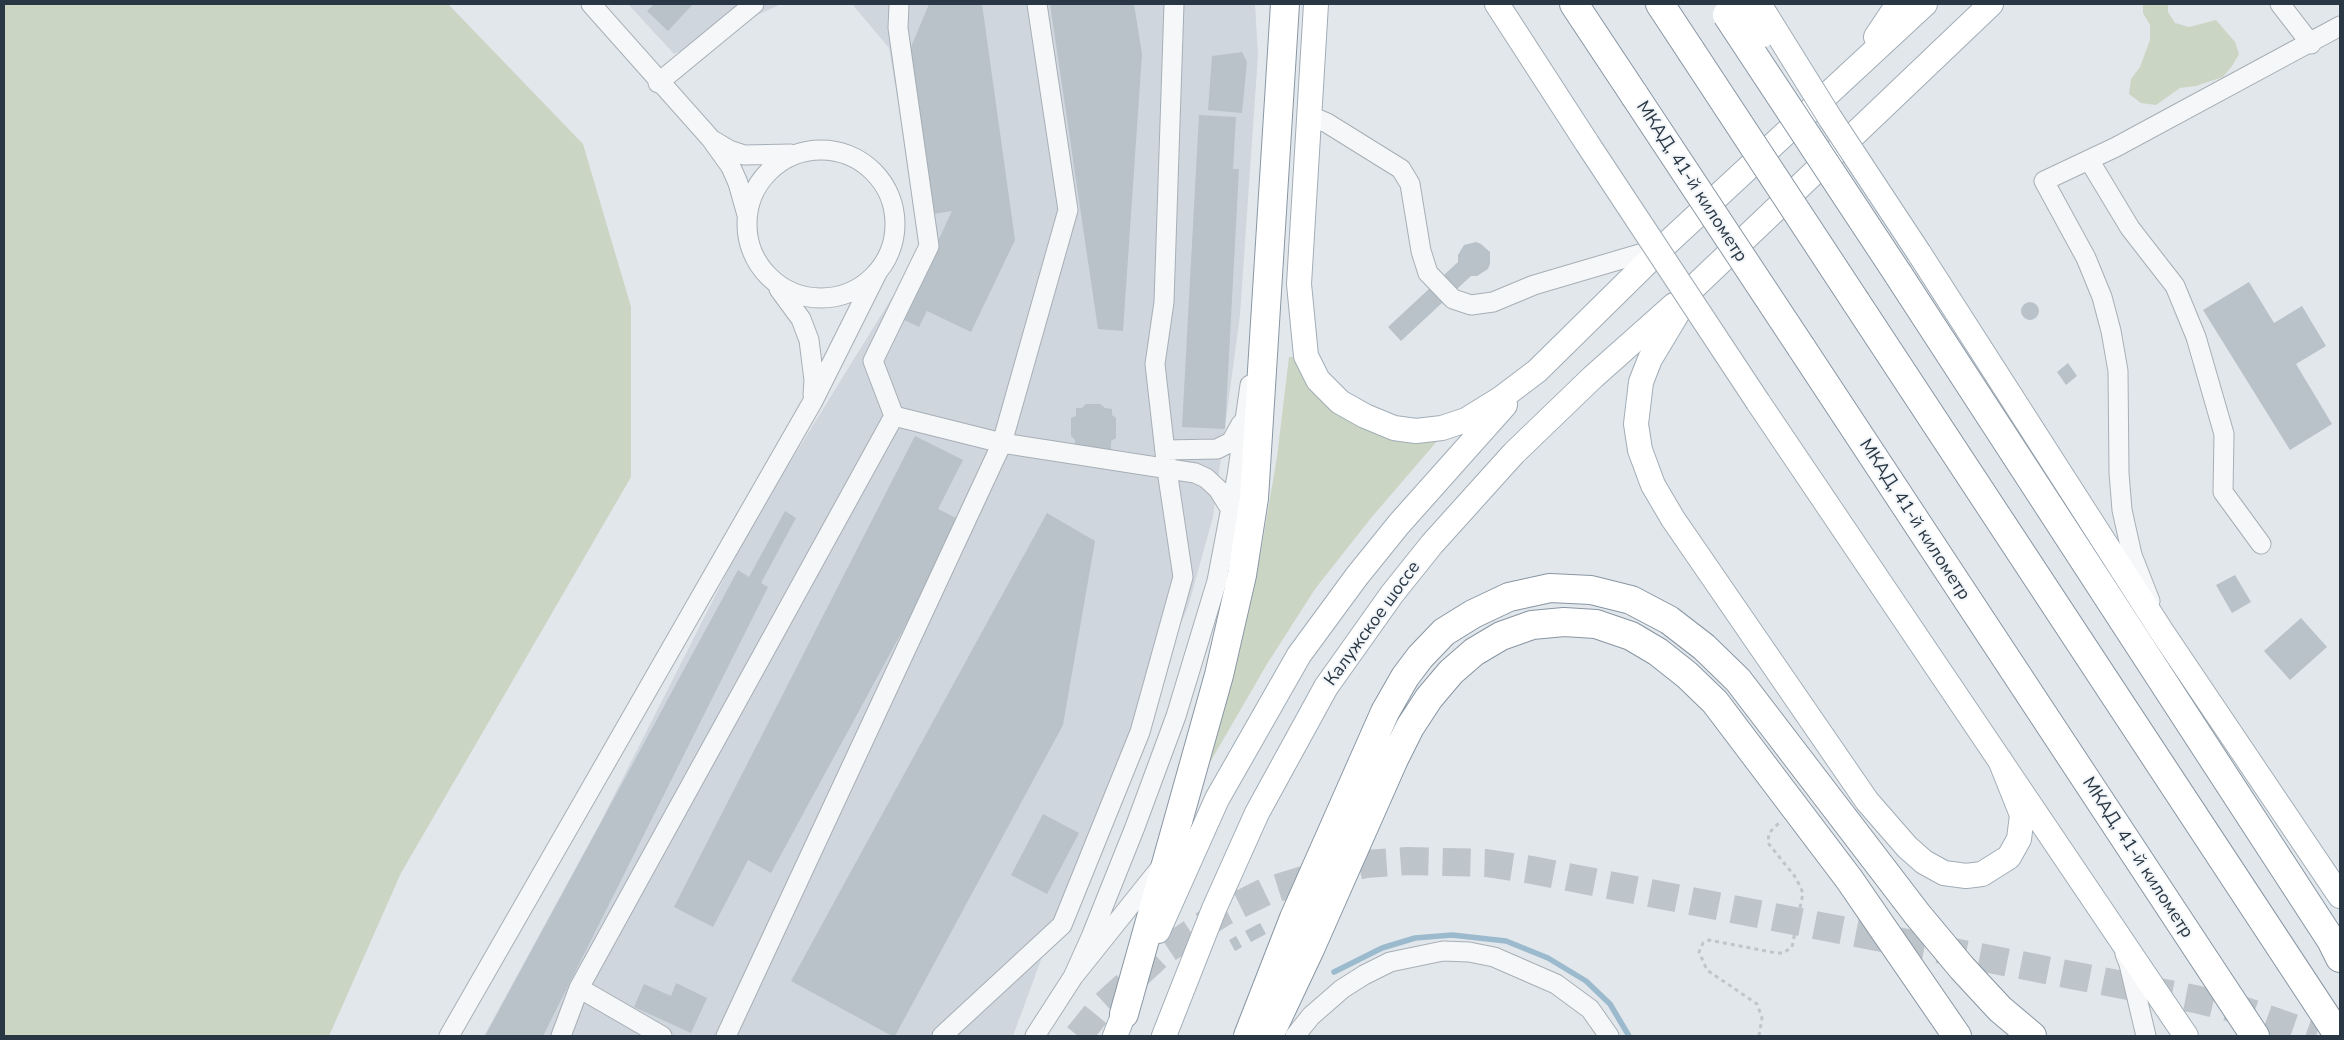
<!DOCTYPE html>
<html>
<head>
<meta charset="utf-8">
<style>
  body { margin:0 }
  #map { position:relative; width:2344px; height:1040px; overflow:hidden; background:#e2e7eb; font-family:"Nunito Sans",sans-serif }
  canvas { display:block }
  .frame { position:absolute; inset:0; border:5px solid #293744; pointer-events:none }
</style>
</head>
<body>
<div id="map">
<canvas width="2344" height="1040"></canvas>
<div class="frame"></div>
</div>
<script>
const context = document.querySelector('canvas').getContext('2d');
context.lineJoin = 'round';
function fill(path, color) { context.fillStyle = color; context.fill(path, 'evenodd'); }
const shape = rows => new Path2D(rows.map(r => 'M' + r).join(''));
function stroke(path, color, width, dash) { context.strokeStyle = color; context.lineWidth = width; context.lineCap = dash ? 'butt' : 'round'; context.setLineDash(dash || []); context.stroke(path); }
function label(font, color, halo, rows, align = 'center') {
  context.font = font + ' "Nunito Sans",sans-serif'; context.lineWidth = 4; context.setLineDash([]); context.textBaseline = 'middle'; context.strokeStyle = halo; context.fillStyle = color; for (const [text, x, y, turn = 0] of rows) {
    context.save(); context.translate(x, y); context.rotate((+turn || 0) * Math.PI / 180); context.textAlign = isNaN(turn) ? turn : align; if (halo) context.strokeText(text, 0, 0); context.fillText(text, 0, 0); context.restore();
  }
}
const built = shape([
  [628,4,781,4,674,54],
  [852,4,1255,4,1258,55,1240,315,1213,517,1188,607,1131,737,1056,919,1013,1036,484,1036,598,827,750,527,922,249,889,48]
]);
const green = shape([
  [4,4,448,4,583,144,631,307,631,477,401,873,329,1036,4,1036],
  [2143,4,2168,4,2168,12,2175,23,2189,27,2216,20,2235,42,2239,54,2232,66,2223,77,2196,86,2180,88,2156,105,2141,103,2129,94,2131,79,2140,67,2150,40,2150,25,2143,13],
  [1289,357,1295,357,1311,385,1438,440,1371,518,1315,589,1267,664,1205,771,1242,638,1261,551,1277,457]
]);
const stream = shape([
  [1334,972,1382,948,1415,938,1452,935,1506,941,1548,958,1586,981,1610,1004,1629,1036]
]);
const building = shape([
  [654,4,693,4,668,31,647,11],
  [929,4,982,4,1015,240,971,332,927,311,919,327,898,317,909,303,952,211,933,214,909,52],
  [1050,4,1134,4,1142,54,1123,331,1098,329],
  [1242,52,1247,62,1242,113,1208,110,1212,56],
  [1199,115,1236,117,1233,169,1239,169,1225,429,1182,427],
  [1476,242,1481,244,1490,252,1490,264,1488,269,1477,276,1471,276,1401,341,1388,327,1458,262,1458,255,1464,245],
  [2249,282,2274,323,2302,306,2326,346,2296,364,2332,424,2290,450,2203,310],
  '2021 311a9 9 0 1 1 18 0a9 9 0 1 1-18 0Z',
  [2068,363,2077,376,2066,385,2057,372],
  [1086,404,1100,404,1105,408,1112,409,1112,415,1116,418,1116,438,1111,441,1111,452,1075,451,1075,440,1071,436,1071,418,1076,416,1076,408,1082,408],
  [915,436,963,460,938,509,962,521,771,873,748,860,713,927,674,907],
  [785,511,796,518,761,583,768,587,543,1036,485,1036,738,570,749,577],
  [1047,513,1095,541,1063,725,895,1036,892,1036,791,981],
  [2235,575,2251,602,2232,613,2216,585],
  [2301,618,2327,647,2290,680,2264,651],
  [1043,814,1079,833,1047,894,1011,875],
  [1260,923,1266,934,1251,942,1245,931],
  [1236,936,1242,947,1235,951,1229,940],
  [676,983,707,998,691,1033,634,1007,644,984,671,996]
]);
const highwayTunnel = shape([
  [1078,1036,1100,1009,1161,953,1222,913,1265,892,1322,874,1366,864,1407,861,1486,863,1532,870,2195,999,2245,1011,2316,1036]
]);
const path = shape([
  [1759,1036,1762,1018,1757,1004,1707,970,1699,952,1703,943,1709,940,1776,953,1783,953,1792,947,1803,893,1796,878,1768,843,1769,833,1780,822]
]);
const minor = shape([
  [591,4,711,139,731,167,738,183,747,215],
  [2280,4,2311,44],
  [658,83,754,4],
  [1308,115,1327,123,1401,169,1410,184,1421,251,1428,273,1453,299,1471,305,1493,302,1534,285,1663,247],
  [714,141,729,150,744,155,791,154],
  '747 224a74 74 0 1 1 148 0a74 74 0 1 1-148 0Z',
  [2089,160,2130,228,2175,286,2196,337,2224,434,2223,492,2261,544],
  [779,289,801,319,809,340,814,380,813,395],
  [894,416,1002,443,1195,473,1206,478,1218,489,1231,510],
  [1165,450,1217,449,1231,442,1241,424],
  [2150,601,2132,555,2122,510,2119,473,2118,371,2111,331,2102,297,2086,258,2044,181,2116,147,2340,26],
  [2125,954,2129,964,2146,1036],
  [1073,977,1091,937,1135,827,1176,716,1217,581,1237,476,1250,385],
  [579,988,662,1036],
  [449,1036,813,401,877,273],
  [561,1036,579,988,894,416,873,361,929,246,898,28,899,4],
  [726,1036,1002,443,1068,210,1037,4],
  [942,1036,1062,925,1140,732,1183,577,1167,470,1155,364,1164,302,1174,4],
  [1035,1036,1073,977,1161,867],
  [1295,1036,1311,1016,1342,989,1364,975,1390,962,1443,951,1469,952,1494,957,1556,984,1590,1009,1609,1036]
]);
const major = shape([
  [1316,4,1299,284,1306,356,1318,380,1340,402,1365,416,1394,428,1416,431,1442,428,1466,420,1500,399,1537,371,1664,246,1925,4],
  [1497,4,1587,143],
  [1991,4,1692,289,1650,359,1641,382,1636,424,1640,450,1653,485,1673,519,1867,801,1907,847,1924,862,1944,873,1966,876,1982,874,2009,857,2019,839,2022,815,2000,760],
  [1876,37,1898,4],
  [1919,253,2162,632,2340,896],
  [1758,402,2186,1036],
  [1158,931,1217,799,1299,655,1357,576,1399,524,1505,405],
  [1115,1036,1131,996],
  [1164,1036,1214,909,1257,813,1326,687,1392,594,1432,544,1514,453,1593,377,1674,305]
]);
const highway = shape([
  [1574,4,1635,96],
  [1660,4,1691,51],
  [1898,274,2331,940,2340,958],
  [1856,302,2339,1036],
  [1801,347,2255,1036],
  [1124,1014,1219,675,1242,575,1254,498,1285,4],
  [1248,1036,1294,918,1385,712,1405,677,1420,657,1444,632,1473,614,1509,597,1550,588,1591,590,1631,600,1669,620,1704,647,1738,680,1917,914,1962,968,2000,1009,2032,1036],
  [1269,1036,1310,949,1394,759,1410,727,1429,698,1451,672,1474,652,1501,636,1532,625,1564,622,1596,624,1631,636,1658,652,1687,675,1715,702,1849,879,1957,1036]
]);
const majorBridge = shape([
  [1739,4,1763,35],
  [1759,4,1830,118,1919,253],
  [1587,143,1758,402]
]);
const highwayBridge = shape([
  [1727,15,1898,274],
  [1691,51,1856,302],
  [1635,96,1801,347]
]);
const streetNames = [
  ["МКАД, 41-й километр",1691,182,57],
  ["МКАД, 41-й километр",1914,520,57],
  ["Калужское шоссе",1373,624,-54],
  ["МКАД, 41-й километр",2137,858,57]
];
fill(built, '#d0d6dd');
fill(green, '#cad5c3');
stroke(stream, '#9bbacd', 5.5);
fill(building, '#b9c1c9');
stroke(highwayTunnel, '#bdc4ca', 28, [28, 14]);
stroke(minor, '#a7afb6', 21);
stroke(major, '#a1adb7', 26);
stroke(highway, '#8896a3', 30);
stroke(path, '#c0c5ca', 3, [4, 4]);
stroke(minor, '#f5f7f9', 19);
stroke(major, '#fff', 24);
stroke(highway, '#fff', 28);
stroke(majorBridge, '#a1adb7', 26, []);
stroke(highwayBridge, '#8896a3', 30, []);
stroke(majorBridge, '#fff', 24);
stroke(highwayBridge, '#fff', 28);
label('18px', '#293744', '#f2f5f8', streetNames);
</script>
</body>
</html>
